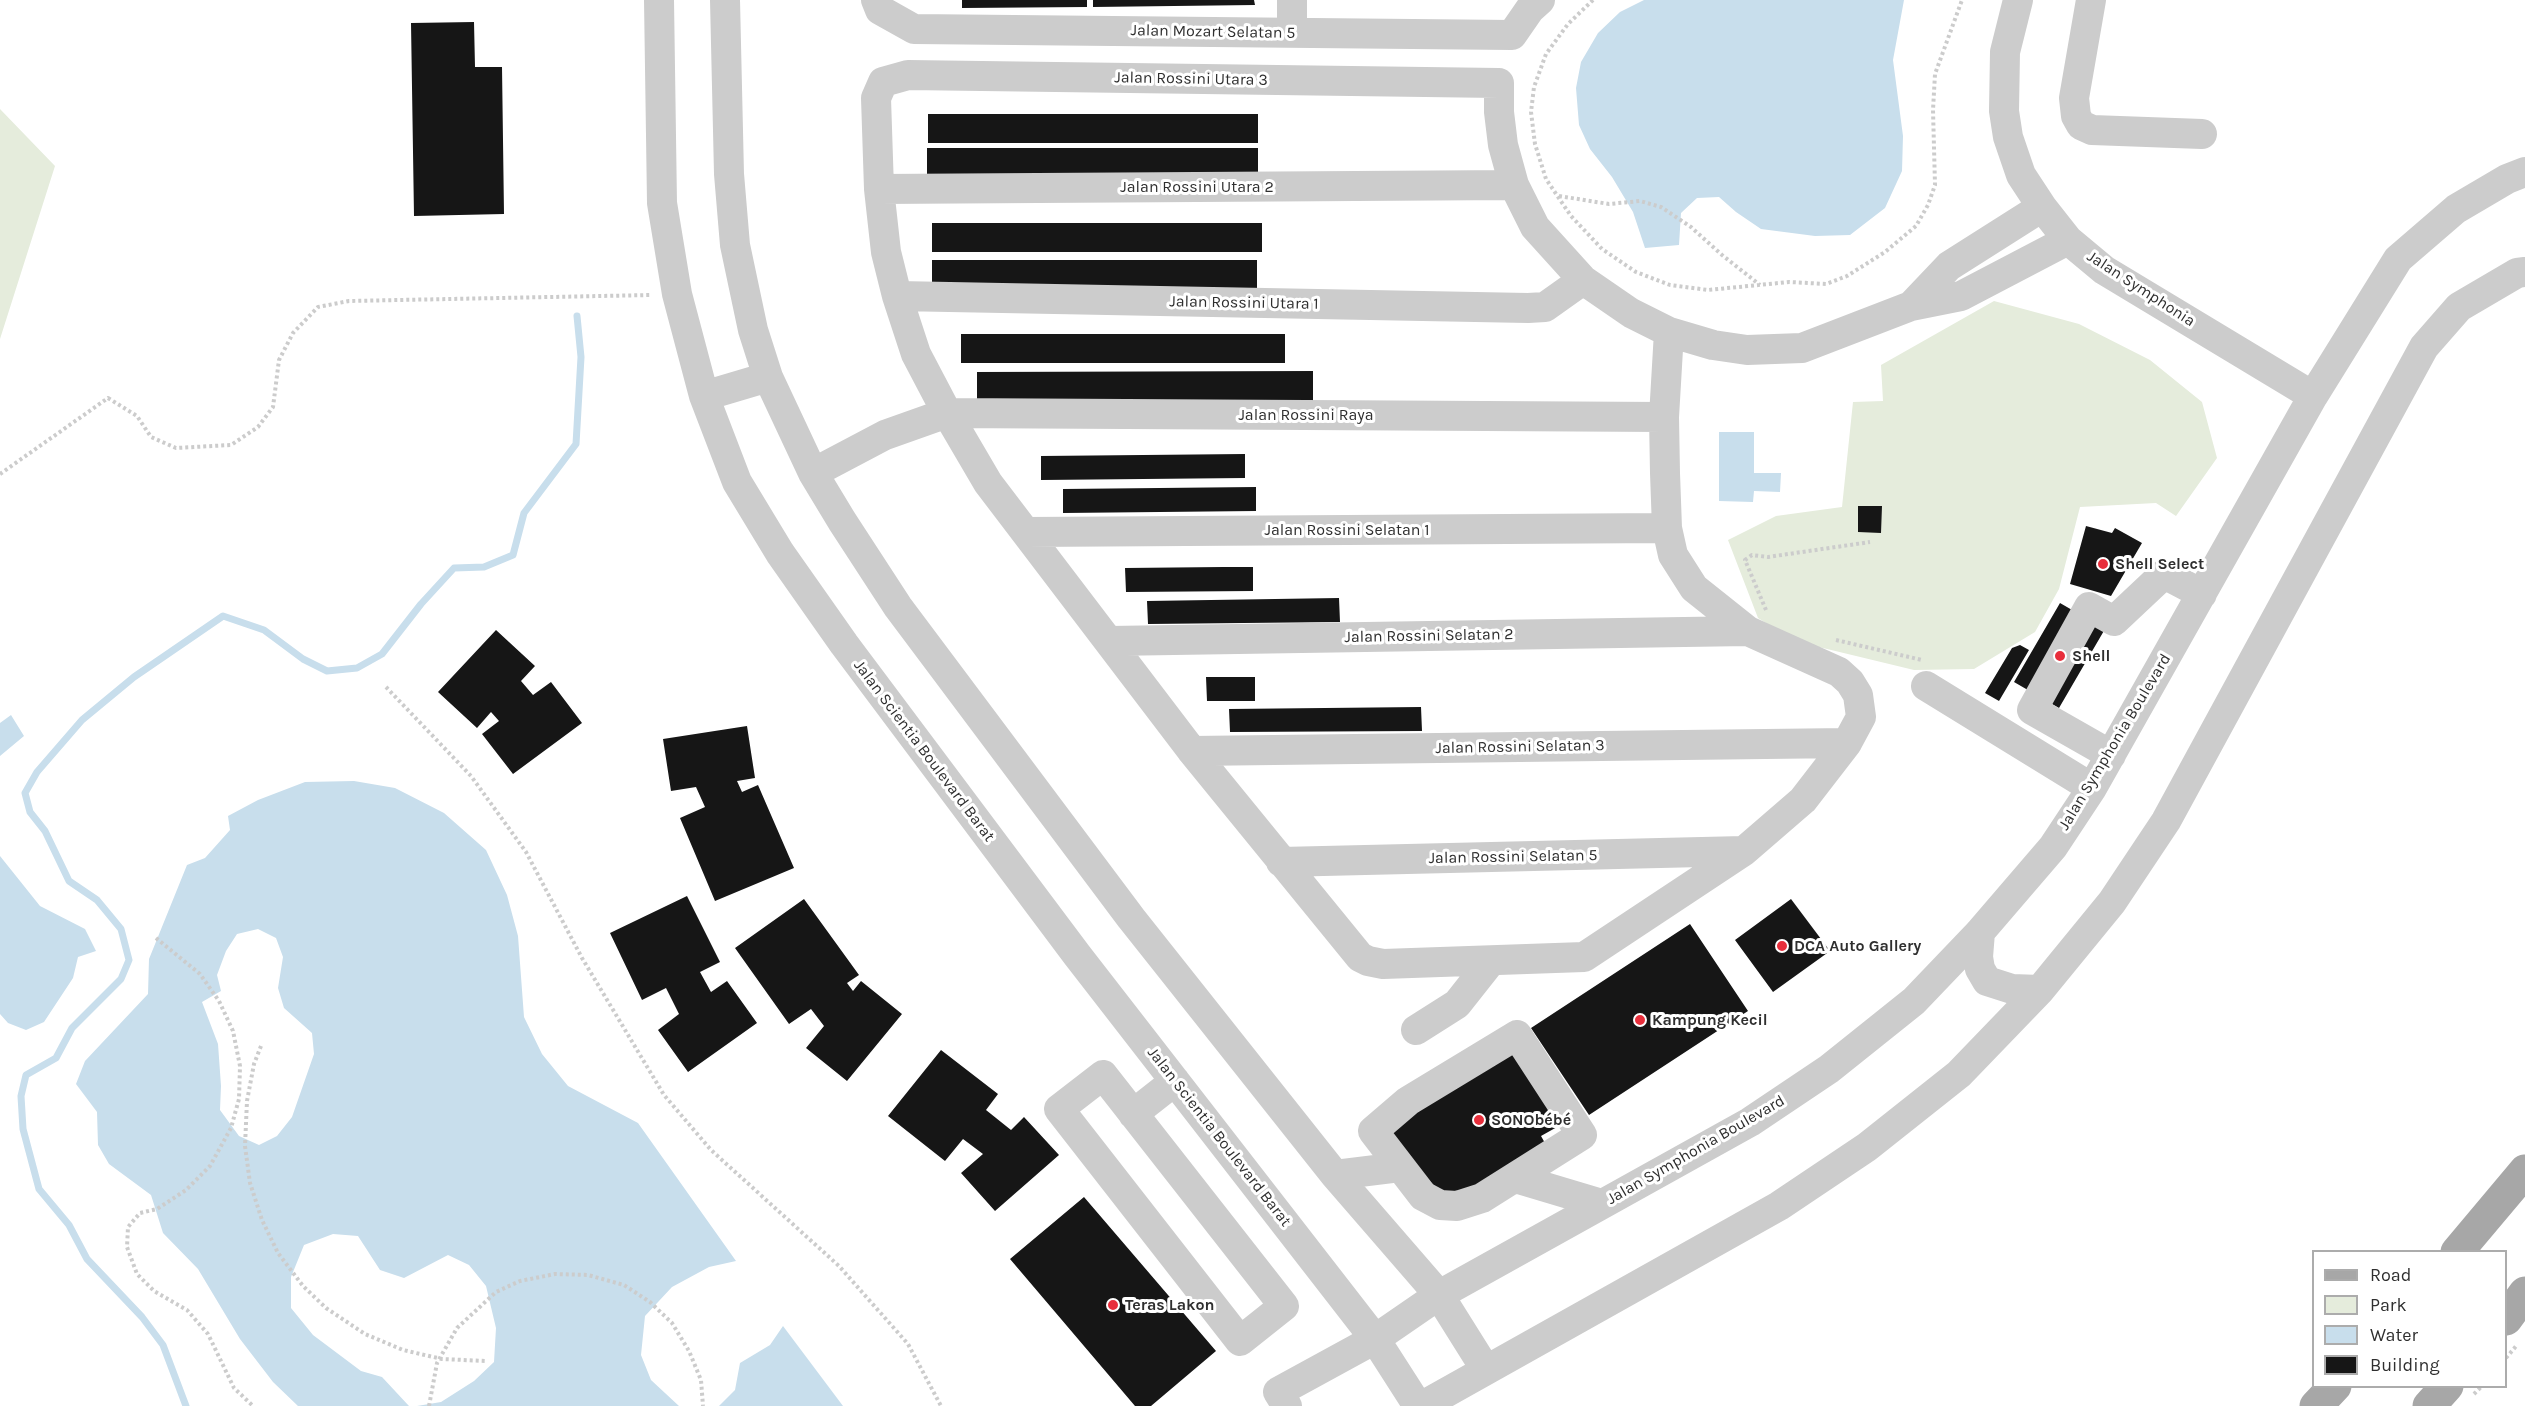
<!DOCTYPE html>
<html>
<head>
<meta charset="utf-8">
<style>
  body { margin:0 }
  #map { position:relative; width:2525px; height:1406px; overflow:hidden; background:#fff; font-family:Karla,sans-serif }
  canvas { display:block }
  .legend { position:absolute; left:2312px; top:1250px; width:195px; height:138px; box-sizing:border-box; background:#fff; border:2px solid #acacac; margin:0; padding:8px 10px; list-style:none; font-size:18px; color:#2f2f2f }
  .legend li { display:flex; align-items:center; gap:12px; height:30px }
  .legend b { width:30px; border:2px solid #acacac }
</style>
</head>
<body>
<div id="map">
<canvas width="2525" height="1406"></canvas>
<ul class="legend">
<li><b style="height:8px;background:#a7a7a7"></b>Road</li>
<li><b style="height:16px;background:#e5ecdc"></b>Park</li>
<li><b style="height:16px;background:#c8deec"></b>Water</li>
<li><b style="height:16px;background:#161616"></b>Building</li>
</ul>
</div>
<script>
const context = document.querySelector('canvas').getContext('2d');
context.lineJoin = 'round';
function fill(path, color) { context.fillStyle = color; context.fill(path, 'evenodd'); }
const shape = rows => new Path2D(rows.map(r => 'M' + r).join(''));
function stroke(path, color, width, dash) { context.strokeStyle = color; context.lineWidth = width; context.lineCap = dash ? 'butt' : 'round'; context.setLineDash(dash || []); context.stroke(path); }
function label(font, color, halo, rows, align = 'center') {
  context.font = font + ' Karla,sans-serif'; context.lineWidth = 6; context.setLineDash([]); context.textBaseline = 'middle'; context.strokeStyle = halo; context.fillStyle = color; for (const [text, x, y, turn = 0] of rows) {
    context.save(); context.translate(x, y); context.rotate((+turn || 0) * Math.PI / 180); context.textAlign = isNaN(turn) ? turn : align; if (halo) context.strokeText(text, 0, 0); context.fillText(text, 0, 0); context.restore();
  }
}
const green = shape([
  [0,109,55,166,0,339],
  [1994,301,2079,324,2150,360,2202,402,2217,458,2176,516,2156,503,2080,507,2059,589,2035,632,1974,669,1914,670,1794,641,1758,618,1728,540,1776,516,1842,507,1853,402,1883,401,1881,365]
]);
const water = shape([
  [1644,0,1904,0,1893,60,1903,136,1902,171,1885,208,1850,235,1815,236,1761,229,1736,212,1719,197,1697,198,1681,213,1679,245,1645,248,1633,212,1612,177,1590,149,1579,125,1576,88,1581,62,1598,33,1620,12],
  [1719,432,1754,432,1754,473,1781,473,1780,492,1754,491,1753,502,1719,501],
  [11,715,24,736,0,756,0,723],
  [354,781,395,788,444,813,486,850,507,895,518,936,524,1017,542,1054,568,1086,638,1123,736,1261,709,1267,672,1287,645,1316,641,1355,651,1380,679,1406,417,1406,441,1402,474,1381,494,1362,496,1328,486,1286,469,1265,448,1255,404,1278,380,1270,358,1236,333,1234,304,1245,291,1277,291,1308,313,1335,361,1371,382,1377,409,1406,298,1406,273,1382,240,1339,198,1269,163,1233,151,1195,109,1164,98,1145,97,1112,76,1084,85,1061,148,994,149,959,187,865,205,858,230,830,228,816,258,800,305,782],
  [258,929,276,938,283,957,278,988,284,1008,312,1033,314,1054,292,1117,277,1136,259,1145,239,1136,220,1110,221,1086,218,1044,202,1002,221,991,217,975,226,951,237,934],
  [0,856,40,906,85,929,96,951,78,957,73,978,44,1022,26,1030,8,1023,0,1014],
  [783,1326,843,1406,719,1406,735,1390,740,1363,770,1345]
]);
const stream = shape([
  [186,1406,163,1345,142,1317,87,1259,69,1225,39,1189,23,1129,21,1096,26,1075,56,1058,72,1028,121,979,129,960,121,929,97,900,69,881,45,831,30,812,25,793,37,772,82,720,134,677,223,616,264,630,303,659,327,671,357,668,382,654,421,604,454,568,484,567,513,555,524,513,576,444,581,357,577,316]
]);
const building = shape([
  [962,0,1087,0,1087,7,962,8],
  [1093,0,1254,0,1255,5,1093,7],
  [474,22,475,67,502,67,504,214,414,216,411,23],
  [928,114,1258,114,1258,143,928,143],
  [927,148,1258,148,1258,177,927,177],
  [932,223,1262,223,1262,252,932,252],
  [932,260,1257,260,1257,290,932,289],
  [961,334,1285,334,1285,363,961,363],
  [1313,371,1313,401,977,401,977,372],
  [1245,454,1245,478,1041,480,1041,456],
  [1256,487,1256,511,1063,513,1063,489],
  [1858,506,1882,506,1881,533,1858,532],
  [2086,526,2112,533,2115,528,2142,543,2111,596,2070,584],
  [1223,567,1253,567,1253,591,1126,592,1125,568],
  [1339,598,1340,622,1148,624,1147,601],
  [2060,603,2105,629,2059,708,2014,682],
  [496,630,535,666,521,681,533,695,551,682,582,723,513,774,482,734,499,721,491,712,477,728,438,692],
  [2020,645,2029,650,1999,701,1985,693,2012,648],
  [1206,677,1255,677,1255,701,1207,701],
  [1421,707,1422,731,1230,732,1229,709],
  [747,726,755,778,737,781,742,792,758,785,794,868,715,901,680,818,705,807,696,787,671,791,663,739],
  [687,896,720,962,700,972,711,992,727,981,757,1023,688,1072,658,1030,679,1014,666,988,642,1000,610,933],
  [804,899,859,975,847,983,853,991,861,981,902,1014,847,1081,806,1048,824,1026,811,1009,789,1024,735,948],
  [1791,899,1830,951,1773,992,1735,940],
  [1690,924,1748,1011,1589,1115,1531,1028],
  [1520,1044,1561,1117,1555,1123,1557,1127,1541,1136,1550,1152,1448,1199,1380,1133],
  [941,1050,998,1094,986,1110,1011,1130,1024,1117,1059,1155,995,1211,961,1173,983,1154,963,1139,945,1161,888,1116],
  [1084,1197,1216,1351,1151,1406,1135,1406,1010,1259]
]);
const path = shape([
  [1593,0,1568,24,1546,54,1534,87,1531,112,1535,144,1546,179,1571,216,1602,249,1636,272,1670,285,1708,290,1789,282,1826,284,1847,276,1885,252,1916,226,1928,205,1935,185,1933,110,1935,74,1962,0],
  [1559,196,1609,204,1640,201,1661,207,1691,227,1722,255,1760,285],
  [0,474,108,398,137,416,151,437,176,448,231,445,258,427,273,407,279,360,293,333,318,307,349,301,651,295],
  [1766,610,1745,560,1752,555,1768,557,1870,542],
  [1836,640,1922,660],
  [386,687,471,776,526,852,582,958,664,1095,711,1150,839,1266,908,1344,941,1406],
  [156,938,200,974,219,1001,233,1031,240,1066,239,1099,231,1128,210,1166,186,1190,157,1209,140,1213,128,1227,127,1247,137,1274,154,1291,187,1310,208,1334,234,1388,253,1406],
  [261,1046,254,1064,247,1101,245,1146,250,1183,262,1220,278,1253,303,1286,326,1308,365,1334,403,1350,442,1359,485,1361],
  [2506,1358,2517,1345],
  [2474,1394,2482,1386],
  [429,1406,437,1363,457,1328,496,1292,520,1281,555,1274,588,1275,624,1285,650,1302,672,1323,689,1351,701,1380,703,1406]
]);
const minor = shape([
  [659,0,662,203,677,294,704,396,737,482,780,553,844,644,1077,955,1375,1339,1418,1406],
  [725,0,729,174,735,245,753,330,768,377,813,473,842,521,898,607,1131,918,1335,1175,1439,1295,1486,1370],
  [876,0,880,10,914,29,1512,35,1530,9,1540,0],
  [1292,0,1292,33],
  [2018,0,2005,52,2004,111,2008,137,2021,175,2042,207,2068,240,2104,270,2313,396],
  [2091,0,2074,98,2076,116,2081,125,2092,130,2202,134],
  [879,189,1514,185],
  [897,296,1528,308,1545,307,1583,280],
  [1911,306,1949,266,2042,207],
  [1669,332,1664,417,1665,473,1667,528,1673,555,1694,588,1748,631,1839,672,1850,682,1858,695,1861,717,1847,743,1803,800,1744,851,1584,957,1383,964,1368,961,1360,957,1192,751,988,483,947,413,916,354,897,296,886,252,879,189,876,98,883,82,908,75,1499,83,1499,112,1503,145,1514,185,1535,227,1583,280,1631,313,1669,332,1713,345,1747,350,1802,348,1911,306,1961,296,2068,240],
  [704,396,768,377],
  [813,473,885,435,947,413,1664,417],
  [1026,532,1667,528],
  [1110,641,1748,631],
  [1926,686,2092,788],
  [1192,751,1847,743],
  [2111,755,2032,710,2089,607,2114,621,2164,574,2202,594],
  [1281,862,1744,851],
  [1980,932,1978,957,1980,969,1987,981,2012,989,2040,990],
  [1416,1030,1457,1004,1491,961],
  [1517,1035,1582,1135,1482,1198,1457,1206,1440,1205,1423,1196,1373,1131,1408,1101,1517,1035],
  [1103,1075,1284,1306,1240,1341,1059,1109,1103,1075],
  [1133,1114,1175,1081],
  [1335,1175,1400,1167],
  [1515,1178,1602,1204],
  [1287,1406,1278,1392,1375,1339,1439,1295,1750,1122,1829,1069,1914,1001,1980,932,2053,847,2092,788,2313,396,2398,259,2456,209,2507,179,2525,172],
  [1422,1406,1779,1206,1867,1147,1959,1074,2040,990,2112,902,2166,821,2424,347,2459,307,2517,273,2525,272]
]);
const major = shape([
  [2457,1252,2525,1171],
  [2506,1319,2525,1293],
  [2316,1406,2335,1386],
  [2429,1406,2447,1386]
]);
const markers = [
  [2103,564,6,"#e82e3b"],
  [2060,656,6,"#e82e3b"],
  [1782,946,6,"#e82e3b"],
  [1640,1020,6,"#e82e3b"],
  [1479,1120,6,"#e82e3b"],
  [1113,1305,6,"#e82e3b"]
];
const streetNames = [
  ["Jalan Mozart Selatan 5",1213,32,1],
  ["Jalan Rossini Utara 3",1191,79,1],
  ["Jalan Rossini Utara 2",1197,187],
  ["Jalan Symphonia",2141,289,33],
  ["Jalan Rossini Utara 1",1244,303,1],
  ["Jalan Rossini Raya",1306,415],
  ["Jalan Rossini Selatan 1",1347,530],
  ["Jalan Rossini Selatan 2",1429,636,-1],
  ["Jalan Symphonia Boulevard",2115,742,-59],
  ["Jalan Rossini Selatan 3",1520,747,-1],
  ["Jalan Scientia Boulevard Barat",924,751,53],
  ["Jalan Rossini Selatan 5",1513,857,-1],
  ["Jalan Scientia Boulevard Barat",1219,1137,52],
  ["Jalan Symphonia Boulevard",1696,1150,-30]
];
const poiNames = [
  ["Shell Select",2115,564],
  ["Shell",2072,656],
  ["DCA Auto Gallery",1794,946],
  ["Kampung Kecil",1652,1020],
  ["SONObébé",1491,1120],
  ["Teras Lakon",1125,1305]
];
fill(green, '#e5ecdc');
fill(water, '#c8deec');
stroke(stream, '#c8deec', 7);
fill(building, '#161616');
stroke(path, '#ccc', 4, [3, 3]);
stroke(minor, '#ccc', 30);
stroke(major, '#a7a7a7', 33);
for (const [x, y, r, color] of markers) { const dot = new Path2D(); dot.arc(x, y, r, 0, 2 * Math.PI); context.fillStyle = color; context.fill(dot); stroke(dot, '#fff', 2); }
label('16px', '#2f2f2f', '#fff', streetNames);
label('bold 16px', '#2f2f2f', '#fff', poiNames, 'left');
</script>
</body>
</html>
